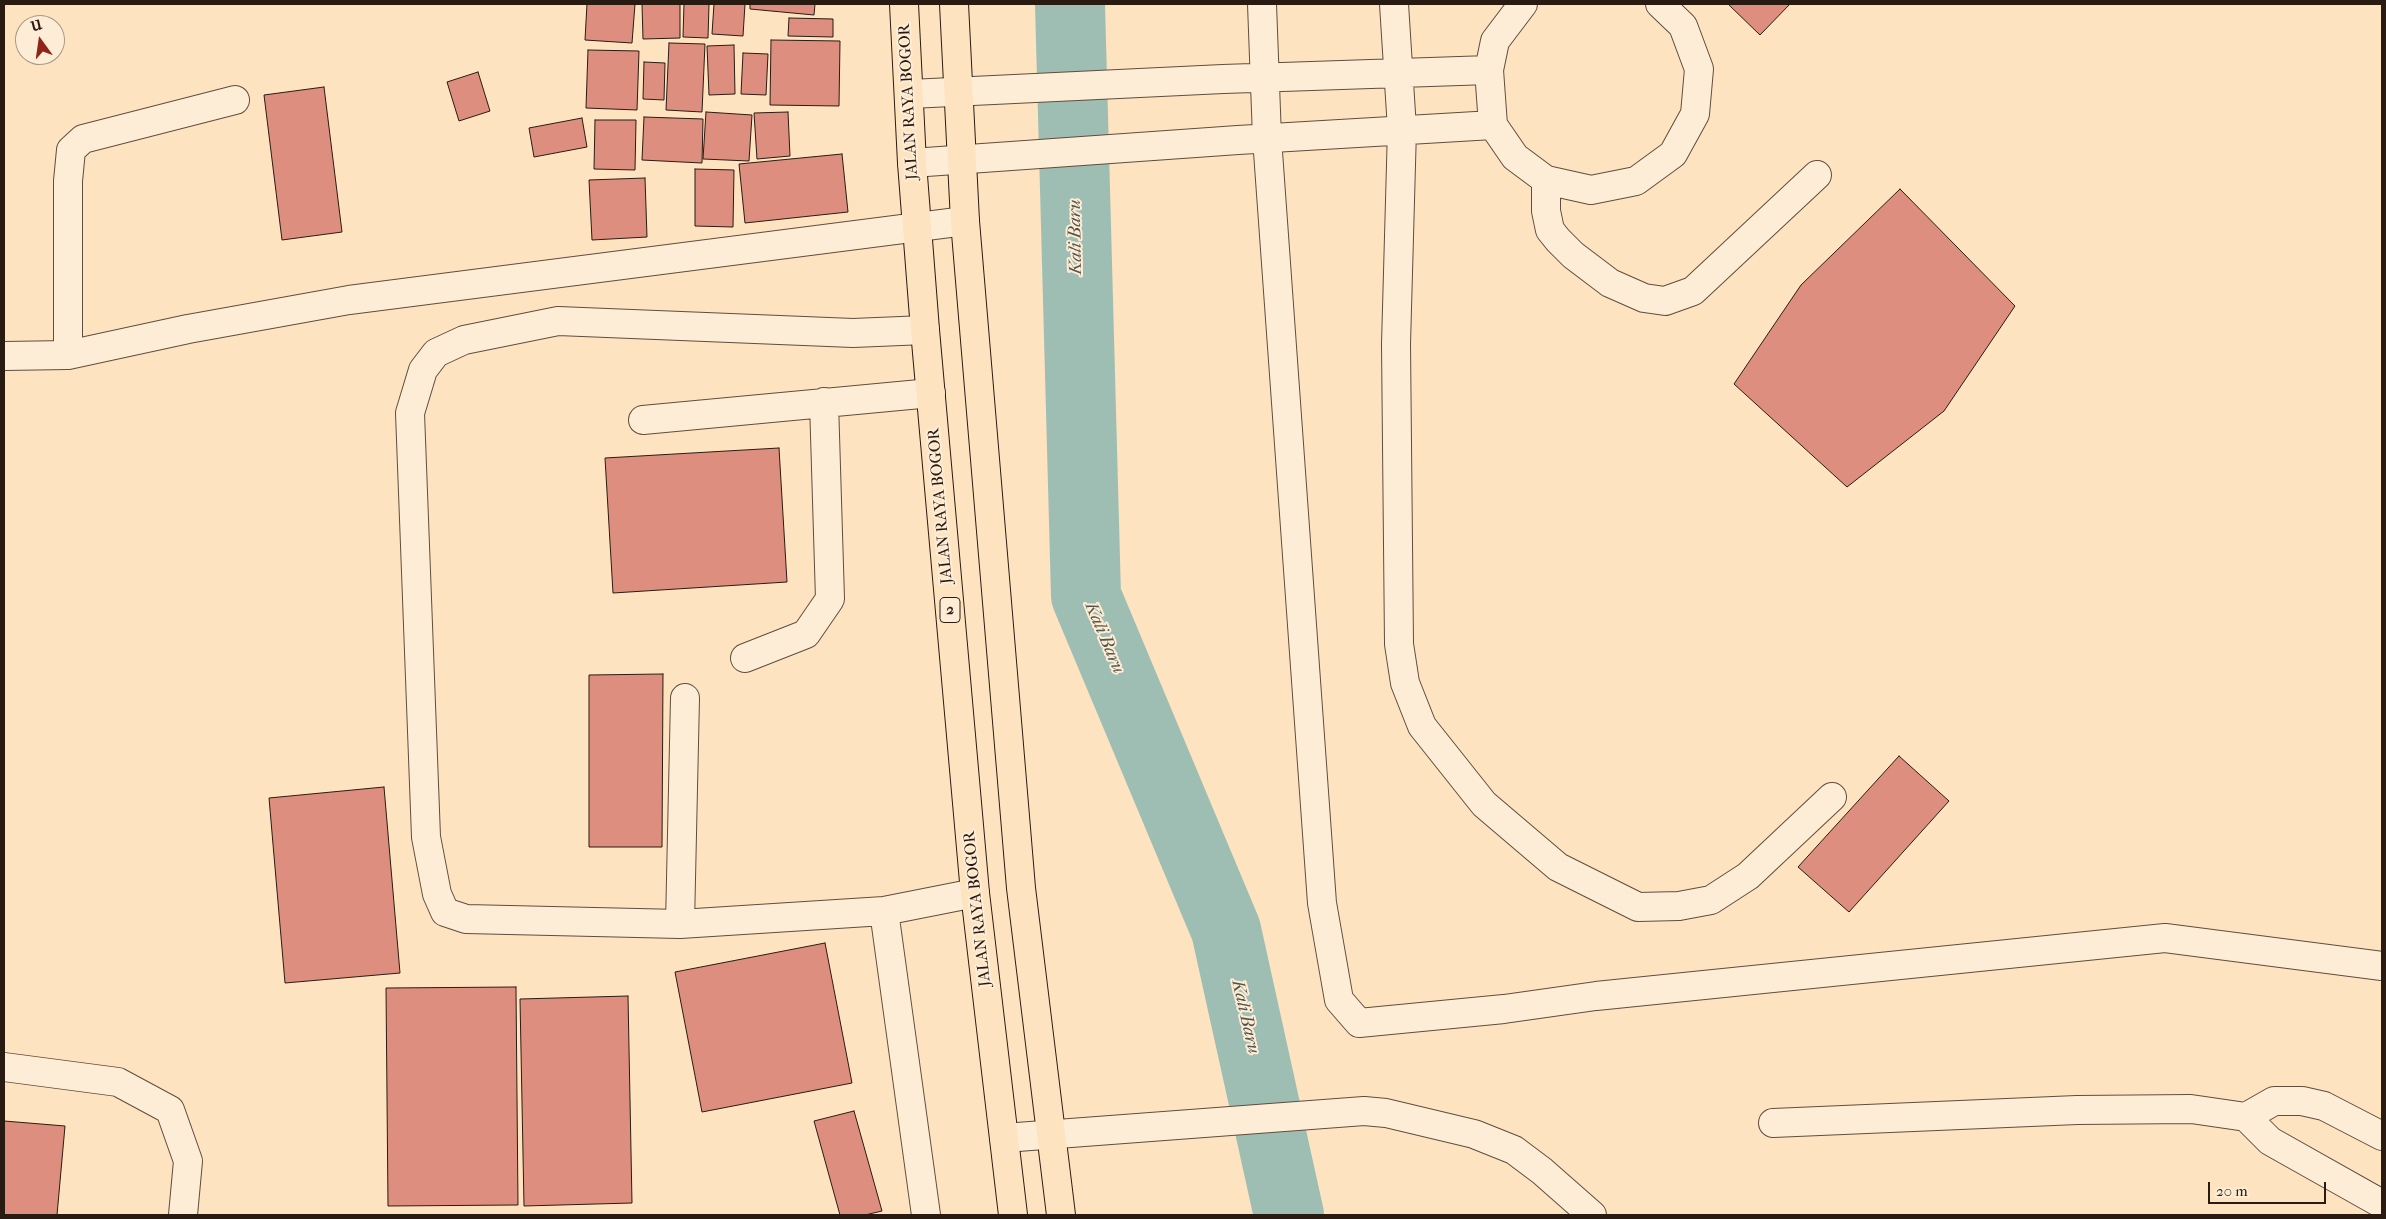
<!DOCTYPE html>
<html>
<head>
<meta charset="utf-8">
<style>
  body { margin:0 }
  #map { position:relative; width:2386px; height:1219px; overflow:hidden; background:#fde3c0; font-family:"IM FELL French Canon",serif }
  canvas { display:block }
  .frame { position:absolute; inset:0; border:5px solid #2a1b12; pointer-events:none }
  .north { position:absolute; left:15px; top:15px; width:50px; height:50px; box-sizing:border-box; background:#feedd6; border:1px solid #a99988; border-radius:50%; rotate:346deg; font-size:14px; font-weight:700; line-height:20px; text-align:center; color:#2a1b12 }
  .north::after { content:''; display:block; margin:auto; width:18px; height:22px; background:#8f2418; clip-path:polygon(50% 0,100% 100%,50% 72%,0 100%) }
  .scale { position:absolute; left:2208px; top:1182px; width:118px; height:22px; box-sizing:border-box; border:2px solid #2a1b12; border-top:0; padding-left:6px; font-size:15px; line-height:18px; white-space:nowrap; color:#2a1b12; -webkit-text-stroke:4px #feedd6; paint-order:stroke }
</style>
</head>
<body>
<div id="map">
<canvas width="2386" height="1219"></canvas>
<div class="frame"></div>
<div class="north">U</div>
<div class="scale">20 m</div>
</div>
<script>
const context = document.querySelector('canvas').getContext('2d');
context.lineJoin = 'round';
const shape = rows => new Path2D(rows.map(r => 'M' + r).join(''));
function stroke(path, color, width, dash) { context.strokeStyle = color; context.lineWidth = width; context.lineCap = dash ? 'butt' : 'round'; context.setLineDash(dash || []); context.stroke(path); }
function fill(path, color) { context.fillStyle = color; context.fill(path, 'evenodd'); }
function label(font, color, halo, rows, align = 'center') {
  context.font = font + ' "IM FELL French Canon",serif'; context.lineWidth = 4; context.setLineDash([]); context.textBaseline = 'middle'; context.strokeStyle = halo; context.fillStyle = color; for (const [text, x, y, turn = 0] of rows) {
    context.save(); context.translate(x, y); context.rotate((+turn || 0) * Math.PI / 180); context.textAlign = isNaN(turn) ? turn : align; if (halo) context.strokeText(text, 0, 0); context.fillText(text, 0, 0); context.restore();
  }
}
const river = shape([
  [1070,4,1086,596,1226,930,1289,1215]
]);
const building = shape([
  [587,4,635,4,632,43,585,40,587,4],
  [642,4,680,4,680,38,643,39,642,4],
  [684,4,709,4,708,38,683,37,684,4],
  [714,4,745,4,743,36,712,34,714,4],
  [750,4,815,4,814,15,750,9,750,4],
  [1728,4,1790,4,1760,35,1728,4],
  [789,18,833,19,833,37,788,36,789,18],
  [771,40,840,41,839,106,770,105,771,40],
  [669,43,705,44,702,112,666,110,669,43],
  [734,45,735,94,709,95,707,46,734,45],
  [588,50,639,51,637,110,586,108,588,50],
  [743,53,768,54,766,95,741,94,743,53],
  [644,62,665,63,664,100,643,99,644,62],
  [478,72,490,111,459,121,447,82,478,72],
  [324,87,342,232,282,240,264,95,324,87],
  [706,112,752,115,749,161,703,159,706,112],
  [788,112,790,156,757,159,754,113,788,112],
  [644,117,703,119,702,163,642,160,644,117],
  [582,118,587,147,534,157,529,128,582,118],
  [595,120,636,120,635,170,594,169,595,120],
  [842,154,848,212,745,223,739,164,842,154],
  [695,169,734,170,733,227,695,226,695,169],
  [645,178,647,237,592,240,589,180,645,178],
  [1900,189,2015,306,1944,411,1847,487,1734,384,1801,285,1900,189],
  [779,448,787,582,613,593,605,458,779,448],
  [663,674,662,847,589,847,589,675,663,674],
  [1899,756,1949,801,1849,912,1798,867,1899,756],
  [384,787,400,973,285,983,269,798,384,787],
  [825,943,852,1083,702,1112,675,972,825,943],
  [516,987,518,1205,388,1206,386,988,516,987],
  [628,996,632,1203,524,1206,520,999,628,996],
  [854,1111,882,1211,865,1215,840,1215,814,1121,854,1111],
  [4,1121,65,1126,57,1215,4,1215,4,1121]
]);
const minor = shape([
  [1262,4,1267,138,1322,903,1339,1000,1359,1023,1504,1009,1596,996,2165,938,2382,966],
  [1394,4,1402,129,1396,344,1399,644,1405,683,1422,726,1484,804,1558,867,1638,907,1679,906,1711,900,1748,876,1832,797],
  [1523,4,1495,41,1489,70,1493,125,1515,157,1546,180,1591,190,1636,181,1673,154,1695,114,1699,69,1683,26,1660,4],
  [910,94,1223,79,1489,70],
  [912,163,1238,140,1493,125],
  [1546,180,1546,211,1550,230,1558,240,1573,255,1610,283,1644,298,1665,301,1693,291,1817,175],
  [925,330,853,333,558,321,464,340,436,353,423,370,410,413,426,837,437,894,445,912,466,919,680,924,884,911,975,893],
  [68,355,68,181,71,150,83,139,235,100],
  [4,356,68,355,188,329,349,300,965,221],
  [643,420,931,393],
  [745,658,806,634,830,599,824,402],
  [884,911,926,1215],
  [680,924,685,698],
  [4,1067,118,1082,170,1110,188,1161,183,1215],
  [2246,1117,2270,1141,2382,1204],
  [1773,1123,2077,1110,2191,1109,2246,1117,2274,1101,2302,1101,2324,1106,2382,1136],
  [1004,1138,1364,1111,1386,1113,1474,1134,1514,1150,1542,1171,1592,1215]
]);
const highway = shape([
  [904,4,912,163,925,330,975,893,1013,1215],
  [954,4,965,221,1021,888,1061,1215]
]);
const shields = [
  [950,610,20]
];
const shieldNames = [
  ["2",950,610]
];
const streetNames = [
  ["JALAN RAYA BOGOR",909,102,-93],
  ["JALAN RAYA BOGOR",941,506,-95],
  ["JALAN RAYA BOGOR",978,909,-96]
];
const waterNames = [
  ["Kali Baru",1076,237,-91],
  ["Kali Baru",1104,638,67],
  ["Kali Baru",1245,1017,77]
];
stroke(river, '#9fbeb3', 70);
fill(building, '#dd8e7e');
stroke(building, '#2a1b12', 1);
stroke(minor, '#5f4d3e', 30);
stroke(highway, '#2a1b12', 30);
stroke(minor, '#feedd6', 28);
stroke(highway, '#fde3c0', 28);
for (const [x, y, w] of shields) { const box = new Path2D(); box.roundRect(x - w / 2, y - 12.5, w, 25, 4); context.fillStyle = '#feedd6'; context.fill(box); stroke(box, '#2a1b12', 1); }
label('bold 15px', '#2a1b12', null, shieldNames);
label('16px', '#2a1b12', '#feedd6', streetNames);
label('italic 18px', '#53544a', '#feedd6', waterNames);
</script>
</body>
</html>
